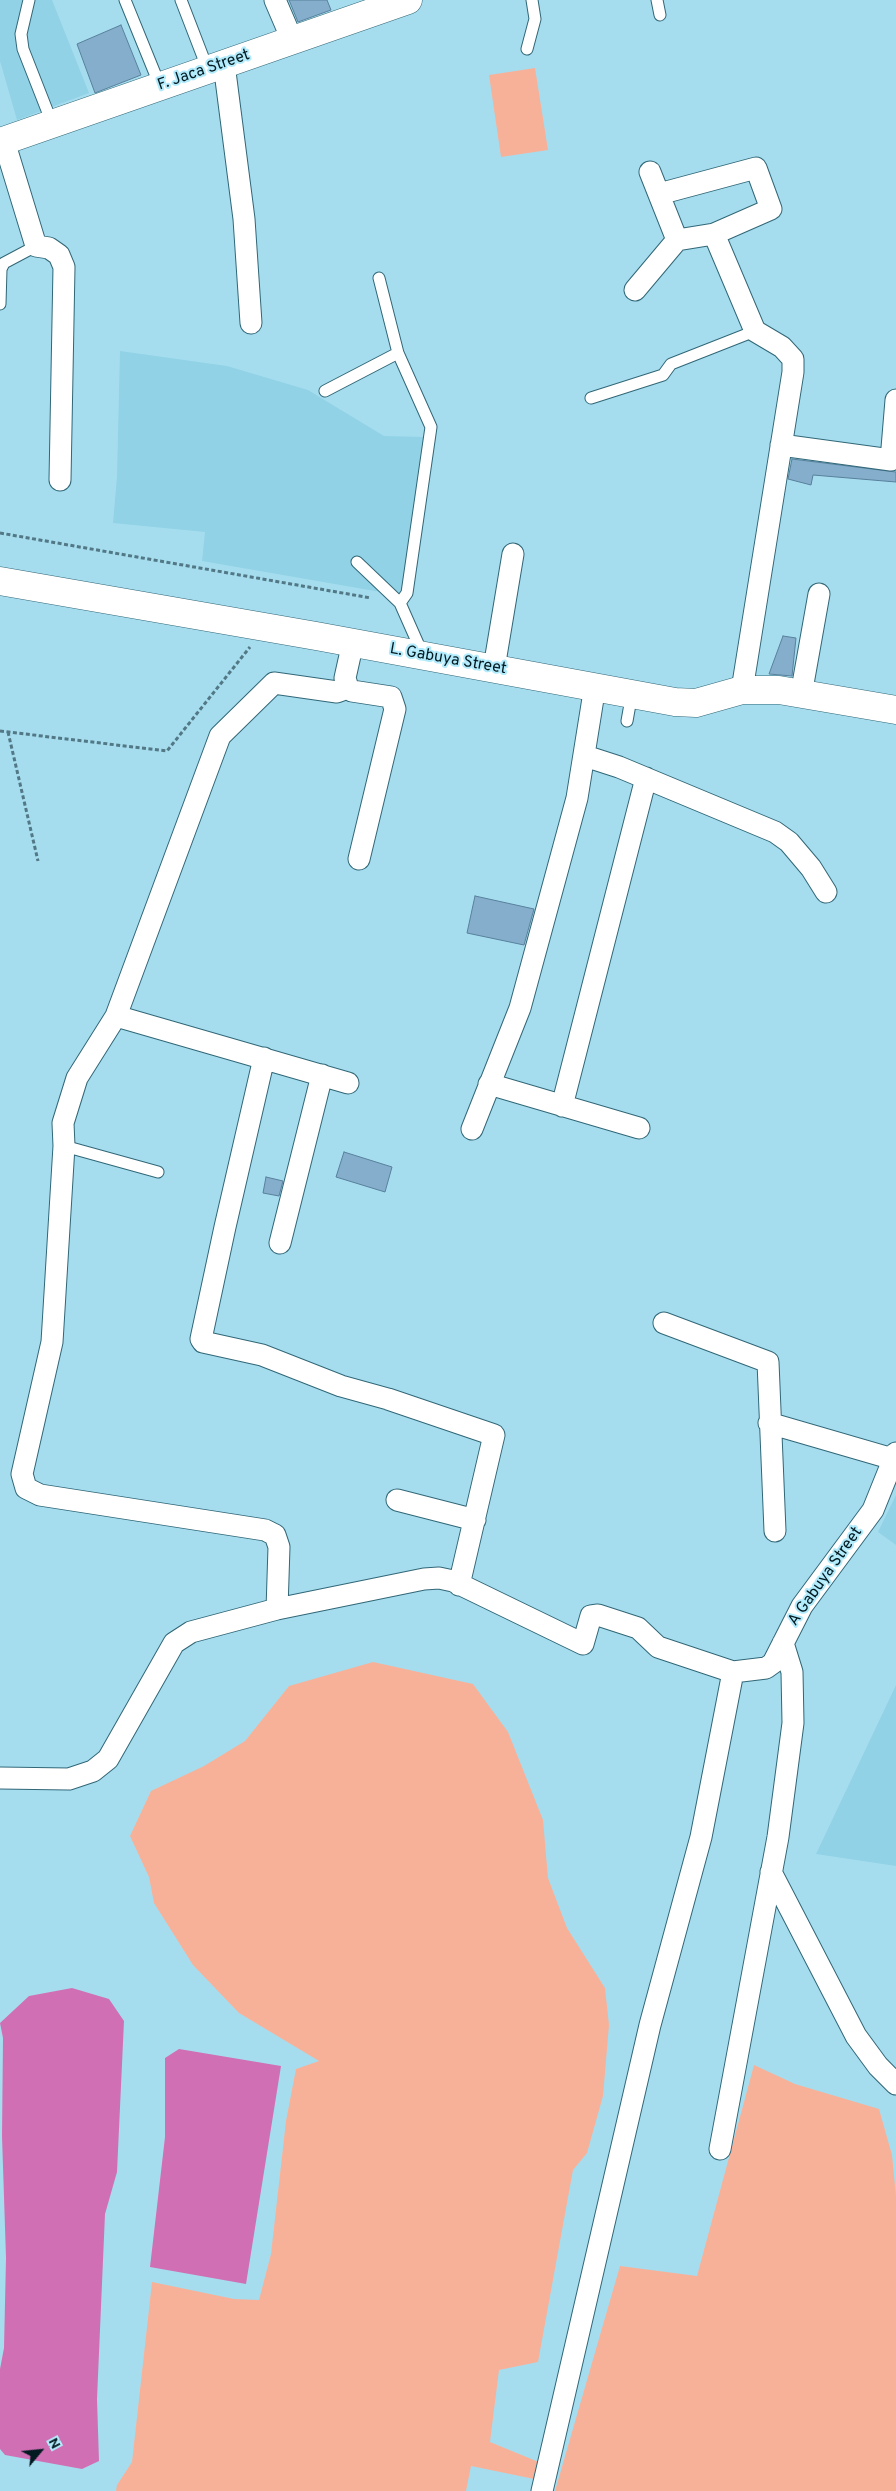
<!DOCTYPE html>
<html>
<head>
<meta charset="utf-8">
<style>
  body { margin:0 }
  #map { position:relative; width:896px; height:2491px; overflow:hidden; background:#a5ddef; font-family:Overpass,sans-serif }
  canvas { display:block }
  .north { position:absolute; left:15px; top:2426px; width:50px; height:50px; -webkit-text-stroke:4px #b2ebfc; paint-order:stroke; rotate:62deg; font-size:14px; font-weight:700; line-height:20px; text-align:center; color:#041a21 }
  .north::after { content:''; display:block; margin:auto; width:18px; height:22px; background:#041a21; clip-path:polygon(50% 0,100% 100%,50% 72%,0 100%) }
</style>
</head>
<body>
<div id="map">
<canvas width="896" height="2491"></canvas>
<div class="north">N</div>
</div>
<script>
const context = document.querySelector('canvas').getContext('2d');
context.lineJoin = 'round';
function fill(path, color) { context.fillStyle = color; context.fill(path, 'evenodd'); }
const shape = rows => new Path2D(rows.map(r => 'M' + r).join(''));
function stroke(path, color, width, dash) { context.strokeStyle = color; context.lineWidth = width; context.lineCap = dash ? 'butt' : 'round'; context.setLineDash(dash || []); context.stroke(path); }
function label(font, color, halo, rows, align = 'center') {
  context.font = font + ' Overpass,sans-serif'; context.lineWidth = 4; context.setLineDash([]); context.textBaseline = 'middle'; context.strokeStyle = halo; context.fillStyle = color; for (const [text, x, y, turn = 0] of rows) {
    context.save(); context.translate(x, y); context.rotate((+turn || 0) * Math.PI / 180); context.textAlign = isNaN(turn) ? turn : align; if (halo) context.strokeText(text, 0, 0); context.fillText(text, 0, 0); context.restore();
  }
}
const built = shape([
  [0,0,52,0,89,93,17,120,0,61],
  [120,351,227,366,308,390,384,436,424,437,402,594,375,591,202,561,205,532,113,523,117,477],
  [896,1495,896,1545,878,1532],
  [896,1685,896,1866,816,1854]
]);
const green = shape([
  [535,68,548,150,501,157,489,75],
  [373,1662,473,1684,508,1732,543,1820,548,1878,567,1928,605,1988,609,2025,603,2096,587,2153,573,2170,538,2362,499,2370,490,2442,541,2463,539,2480,471,2466,466,2491,116,2491,117,2485,132,2462,152,2282,234,2299,259,2300,271,2254,286,2121,296,2069,319,2061,239,2013,193,1965,154,1903,149,1877,130,1836,151,1791,204,1766,245,1741,289,1686],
  [754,2065,795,2084,879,2109,892,2155,896,2196,896,2491,555,2491,620,2266,697,2276]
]);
const water = shape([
  [72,1988,109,1999,124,2021,117,2172,105,2214,97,2399,99,2461,82,2469,5,2455,0,2449,0,2369,4,2348,6,2258,2,2136,3,2038,0,2023,29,1996],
  [179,2049,281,2066,246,2284,150,2267,165,2137,165,2058]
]);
const building = shape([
  [289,0,327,0,331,10,298,22,289,0],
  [121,25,141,75,95,93,77,44,121,25],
  [792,459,896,472,896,482,813,475,811,485,788,479,792,459],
  [783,636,796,638,792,676,769,674,783,636],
  [475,896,534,909,524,945,467,933,475,896],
  [344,1152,392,1167,385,1192,336,1177,344,1152],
  [266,1177,283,1181,279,1196,263,1193,266,1177]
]);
const path = shape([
  [0,533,371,598],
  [0,731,167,751,250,647],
  [8,732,38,861]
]);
const service = shape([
  [29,0,21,34,23,49,52,123],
  [125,0,160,86],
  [181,0,208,70],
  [657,0,660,15],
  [527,49,535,19,532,0],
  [379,278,398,353,431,427,407,593,400,603],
  [0,304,1,269,4,263,36,246],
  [325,391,398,353],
  [591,398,663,375,671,364,755,331],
  [357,562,400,603,423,655],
  [627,721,632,693],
  [64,1146,158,1172]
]);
const minor = shape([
  [275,0,293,42],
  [224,64,244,219,251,323],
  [4,141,36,246,49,248,59,255,64,267,60,480],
  [650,172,677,240],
  [714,234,755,331,782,347,793,359,793,372,742,690],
  [635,290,677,240,714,234,771,209,756,168,659,194],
  [781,445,891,460,896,400],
  [353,642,345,678,348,688,352,691,391,697,395,709,359,859],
  [494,668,513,554],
  [801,695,819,594],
  [585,756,619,767,775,832,789,842,811,868,826,892],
  [116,1016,348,1083],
  [264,1058,225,1227,201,1339,203,1342,262,1355,341,1386,388,1399,494,1435,459,1585],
  [489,1084,639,1128],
  [562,1106,646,778],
  [472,1129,520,1008,577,798,595,686],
  [280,1243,322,1075],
  [664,1323,768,1362,775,1531],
  [769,1423,893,1459],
  [397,1500,475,1520],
  [277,1609,279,1547,275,1535,265,1530,40,1495,26,1488,22,1474,52,1342,64,1146,63,1123,77,1078,116,1016,220,736,274,683,337,692,348,688],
  [0,1778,69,1779,93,1771,108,1759,174,1643,191,1632,277,1609,424,1579,439,1578,453,1581,583,1644,591,1616,598,1615,638,1628,658,1647,733,1672,766,1668,773,1663,802,1606,873,1510,896,1453],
  [771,1872,856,2036,878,2066,896,2084],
  [720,2149,778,1837,793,1723,792,1672,783,1643],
  [542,2491,650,2025,701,1837,733,1672]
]);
const tertiary = shape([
  [0,142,408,0],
  [0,581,316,636,675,702,696,703,742,690,779,690,896,710]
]);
const streetNames = [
  ["F. Jaca Street",204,71,-19],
  ["L. Gabuya Street",448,660,10],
  ["A Gabuya Street",826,1577,-55]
];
fill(built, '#91d2e6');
fill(green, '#f8b199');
fill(water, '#d16fb5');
fill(building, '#84aecb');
stroke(building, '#58809c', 1);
stroke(service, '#316777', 13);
stroke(minor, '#316777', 23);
stroke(tertiary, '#316777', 29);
stroke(path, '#527885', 3, [4, 2.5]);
stroke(service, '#fff', 11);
stroke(minor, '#fff', 21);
stroke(tertiary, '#fff', 28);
label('16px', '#041a21', '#b2ebfc', streetNames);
</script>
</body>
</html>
